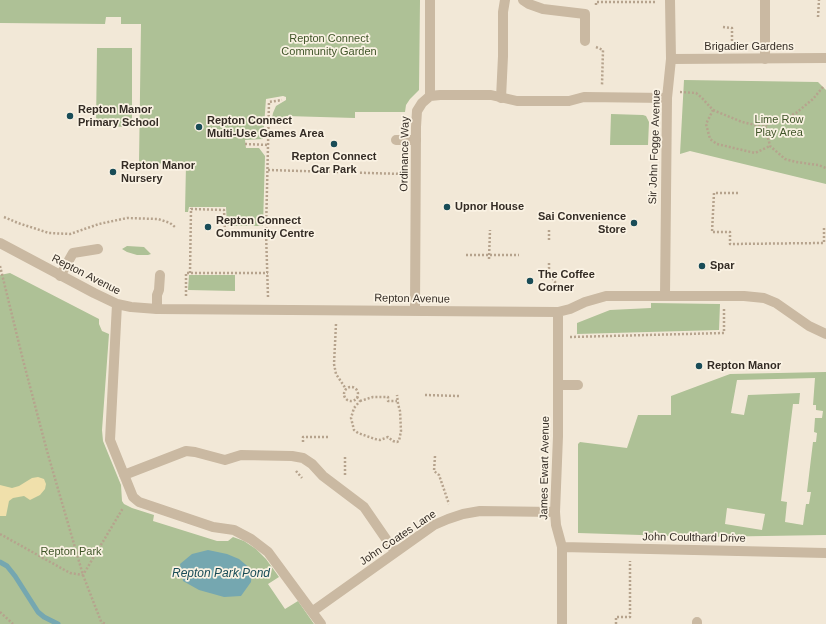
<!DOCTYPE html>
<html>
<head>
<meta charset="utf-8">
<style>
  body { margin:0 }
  canvas { display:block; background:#f2e8d7 }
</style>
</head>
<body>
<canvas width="826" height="624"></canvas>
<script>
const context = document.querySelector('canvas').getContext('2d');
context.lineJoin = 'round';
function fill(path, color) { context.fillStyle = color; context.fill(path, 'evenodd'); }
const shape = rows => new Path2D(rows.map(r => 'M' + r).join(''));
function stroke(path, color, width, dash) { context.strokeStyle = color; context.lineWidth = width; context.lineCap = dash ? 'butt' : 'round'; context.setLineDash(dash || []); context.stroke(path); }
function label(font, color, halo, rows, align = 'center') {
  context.font = font + ' Helvetica,sans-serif'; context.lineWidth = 3.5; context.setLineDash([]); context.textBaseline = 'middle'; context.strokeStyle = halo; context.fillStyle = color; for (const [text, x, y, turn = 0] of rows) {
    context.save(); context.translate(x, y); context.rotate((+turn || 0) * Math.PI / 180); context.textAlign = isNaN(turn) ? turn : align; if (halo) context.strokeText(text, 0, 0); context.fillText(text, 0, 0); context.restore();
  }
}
const green = shape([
  [0,0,420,0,419,90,410,99,406,105,405,112,355,112,355,118,286,116,286,120,273,120,272,118,273,113,276,106,286,100,286,97,283,96,266,99,263,139,245,140,246,148,259,148,265,156,263,226,227,226,226,207,189,207,188,212,185,212,186,164,139,163,141,24,121,24,121,17,106,17,105,24,0,23],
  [97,48,132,48,132,127,96,126],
  [684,80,818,82,826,90,826,184,690,151,680,154],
  [611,114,643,115,646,116,649,122,648,145,610,145],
  [127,246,144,247,151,254,148,255,137,255,127,252,122,249],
  [10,273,99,319,99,324,102,331,109,334,102,430,103,441,121,485,122,501,124,504,132,508,154,515,153,521,217,541,228,541,233,537,244,541,256,549,266,559,279,577,268,584,285,609,298,601,314,624,0,624,0,275],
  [189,275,235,275,235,291,188,290],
  [651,303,720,304,719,330,577,334,577,323,610,310,651,308],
  [826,372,826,535,704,537,578,533,578,444,580,442,627,448,638,415,671,415,671,396,730,374],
  [815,378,813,405,816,405,816,410,823,411,822,418,815,418,814,432,817,433,816,442,813,442,807,492,811,492,809,504,806,504,803,525,785,522,787,502,781,501,793,404,799,404,800,393,748,395,744,415,731,413,737,380],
  [727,508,765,514,762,530,725,524]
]);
const sand = shape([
  [38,477,44,479,46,484,45,489,40,495,30,500,24,496,13,498,9,501,6,516,0,516,0,485,12,488,19,486,32,478]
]);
const water = shape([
  [208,550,227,554,239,559,252,570,251,582,241,596,224,597,199,590,183,581,180,564,192,554]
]);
const stream = shape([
  [0,562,7,566,15,576,38,612,44,617,58,624]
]);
const path = shape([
  [596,5,596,2,656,2],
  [818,17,819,0],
  [723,27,732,28,732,46],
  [596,47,603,50,602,85],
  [823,87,813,99,796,113,776,122,765,125,770,146,785,159,796,162,818,165,826,168],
  [680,92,696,93,701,97,713,110,706,124,710,139,717,144,755,153,770,146],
  [713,110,742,122,760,126,765,125],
  [245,144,268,145],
  [268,170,403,174],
  [738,193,714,193,712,232,730,232,730,244,824,243,824,228],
  [4,217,18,223,49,233,70,234,99,224,127,218,158,219,170,223,175,227],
  [549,240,549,230],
  [466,255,519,255],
  [489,259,490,230],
  [549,263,549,273,554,281,560,287],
  [0,266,23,360,47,451,83,575,102,624],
  [190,273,191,209,224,210,225,231,266,232],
  [186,296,186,273,268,273],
  [268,297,266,232,269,102,282,100],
  [336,324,334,364,336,374,346,389],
  [570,337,724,333,724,309],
  '344 394a7 7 0 1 1 14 0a7 7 0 1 1-14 0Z',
  [425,395,459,396],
  [357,397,360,401,354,408,351,418,354,430,358,433,375,439,380,440,388,437,393,441,397,442,399,441,401,431,400,411,398,404,397,395],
  [360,401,373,397,388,397,388,401,397,401],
  [303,442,303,437,329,437],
  [435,456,434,471,439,475,449,504],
  [296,471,302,478],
  [345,475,345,456],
  [0,534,70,573,83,575,123,508],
  [0,612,13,624],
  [103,623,107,624],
  [616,624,616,617,630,617,630,561]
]);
const lane = shape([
  [523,0,529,4,543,9,585,14,585,41],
  [765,59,765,0],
  [501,98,503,56,503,12,505,0],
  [396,140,416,140],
  [60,276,73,253,98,249],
  [157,309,157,295,159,290,160,275],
  [558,385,578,385]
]);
const street = shape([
  [671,59,826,58],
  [430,96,430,0],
  [0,243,94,293,117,304,131,307,157,309,558,312,570,309,585,302,606,296,744,296,764,298,776,303,809,326,826,334],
  [665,296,667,98,671,59,670,0],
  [117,304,110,440,133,497,139,502,213,527,234,530,251,539,268,552,321,624],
  [415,311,416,127,417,111,422,103,430,96,440,95,491,95,517,101,569,101,584,97,667,98],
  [558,312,558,436,555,512,556,525,562,547,562,624],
  [124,475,186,451,195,452,225,460,241,455,292,456,303,458,312,464,323,476,364,507,395,552],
  [562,547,826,553],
  [313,611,434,525,448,519,463,514,480,511,555,512],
  [697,624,697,622]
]);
const markers = [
  [70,116,4,"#194c57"],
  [199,127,4,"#194c57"],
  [334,144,4,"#194c57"],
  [113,172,4,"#194c57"],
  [447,207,4,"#194c57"],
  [634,223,4,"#194c57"],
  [208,227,4,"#194c57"],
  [702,266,4,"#194c57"],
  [530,281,4,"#194c57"],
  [699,366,4,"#194c57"]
];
const parkNames = [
  ["Repton Connect",329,39],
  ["Community Garden",329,52],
  ["Lime Row",779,120],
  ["Play Area",779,133],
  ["Repton Park",71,552]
];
const streetNames = [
  ["Brigadier Gardens",749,47],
  ["Sir John Fogge Avenue",655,147,-88],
  ["Ordinance Way",405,154,-89],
  ["Repton Avenue",86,275,27],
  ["Repton Avenue",412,299,1],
  ["James Ewart Avenue",545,468,-89],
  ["John Coates Lane",398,538,-34],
  ["John Coulthard Drive",694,538,1]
];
const poiNames = [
  ["Repton Manor",78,110],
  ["Primary School",78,123],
  ["Repton Connect",207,121],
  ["Multi-Use Games Area",207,134],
  ["Repton Connect",334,157,"center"],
  ["Car Park",334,170,"center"],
  ["Repton Manor",121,166],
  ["Nursery",121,179],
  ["Upnor House",455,207],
  ["Sai Convenience",626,217,"right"],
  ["Store",626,230,"right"],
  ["Repton Connect",216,221],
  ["Community Centre",216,234],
  ["Spar",710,266],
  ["The Coffee",538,275],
  ["Corner",538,288],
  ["Repton Manor",707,366]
];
const waterNames = [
  ["Repton Park Pond",221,574]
];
fill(green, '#aec196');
fill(sand, '#f0e0ab');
fill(water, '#75a7b0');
stroke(stream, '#75a7b0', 5);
stroke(path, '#b6a38d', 2.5, [2, 2]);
stroke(lane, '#cab9a2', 10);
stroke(street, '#cab9a2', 10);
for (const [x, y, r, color] of markers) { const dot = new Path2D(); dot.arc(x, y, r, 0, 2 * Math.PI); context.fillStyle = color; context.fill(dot); stroke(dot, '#faf2e3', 1.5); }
label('11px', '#3f5428', '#faf2e3', parkNames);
label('11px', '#342c25', '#faf2e3', streetNames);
label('bold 11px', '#342c25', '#faf2e3', poiNames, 'left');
label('italic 12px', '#194c57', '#faf2e3', waterNames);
</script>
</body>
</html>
